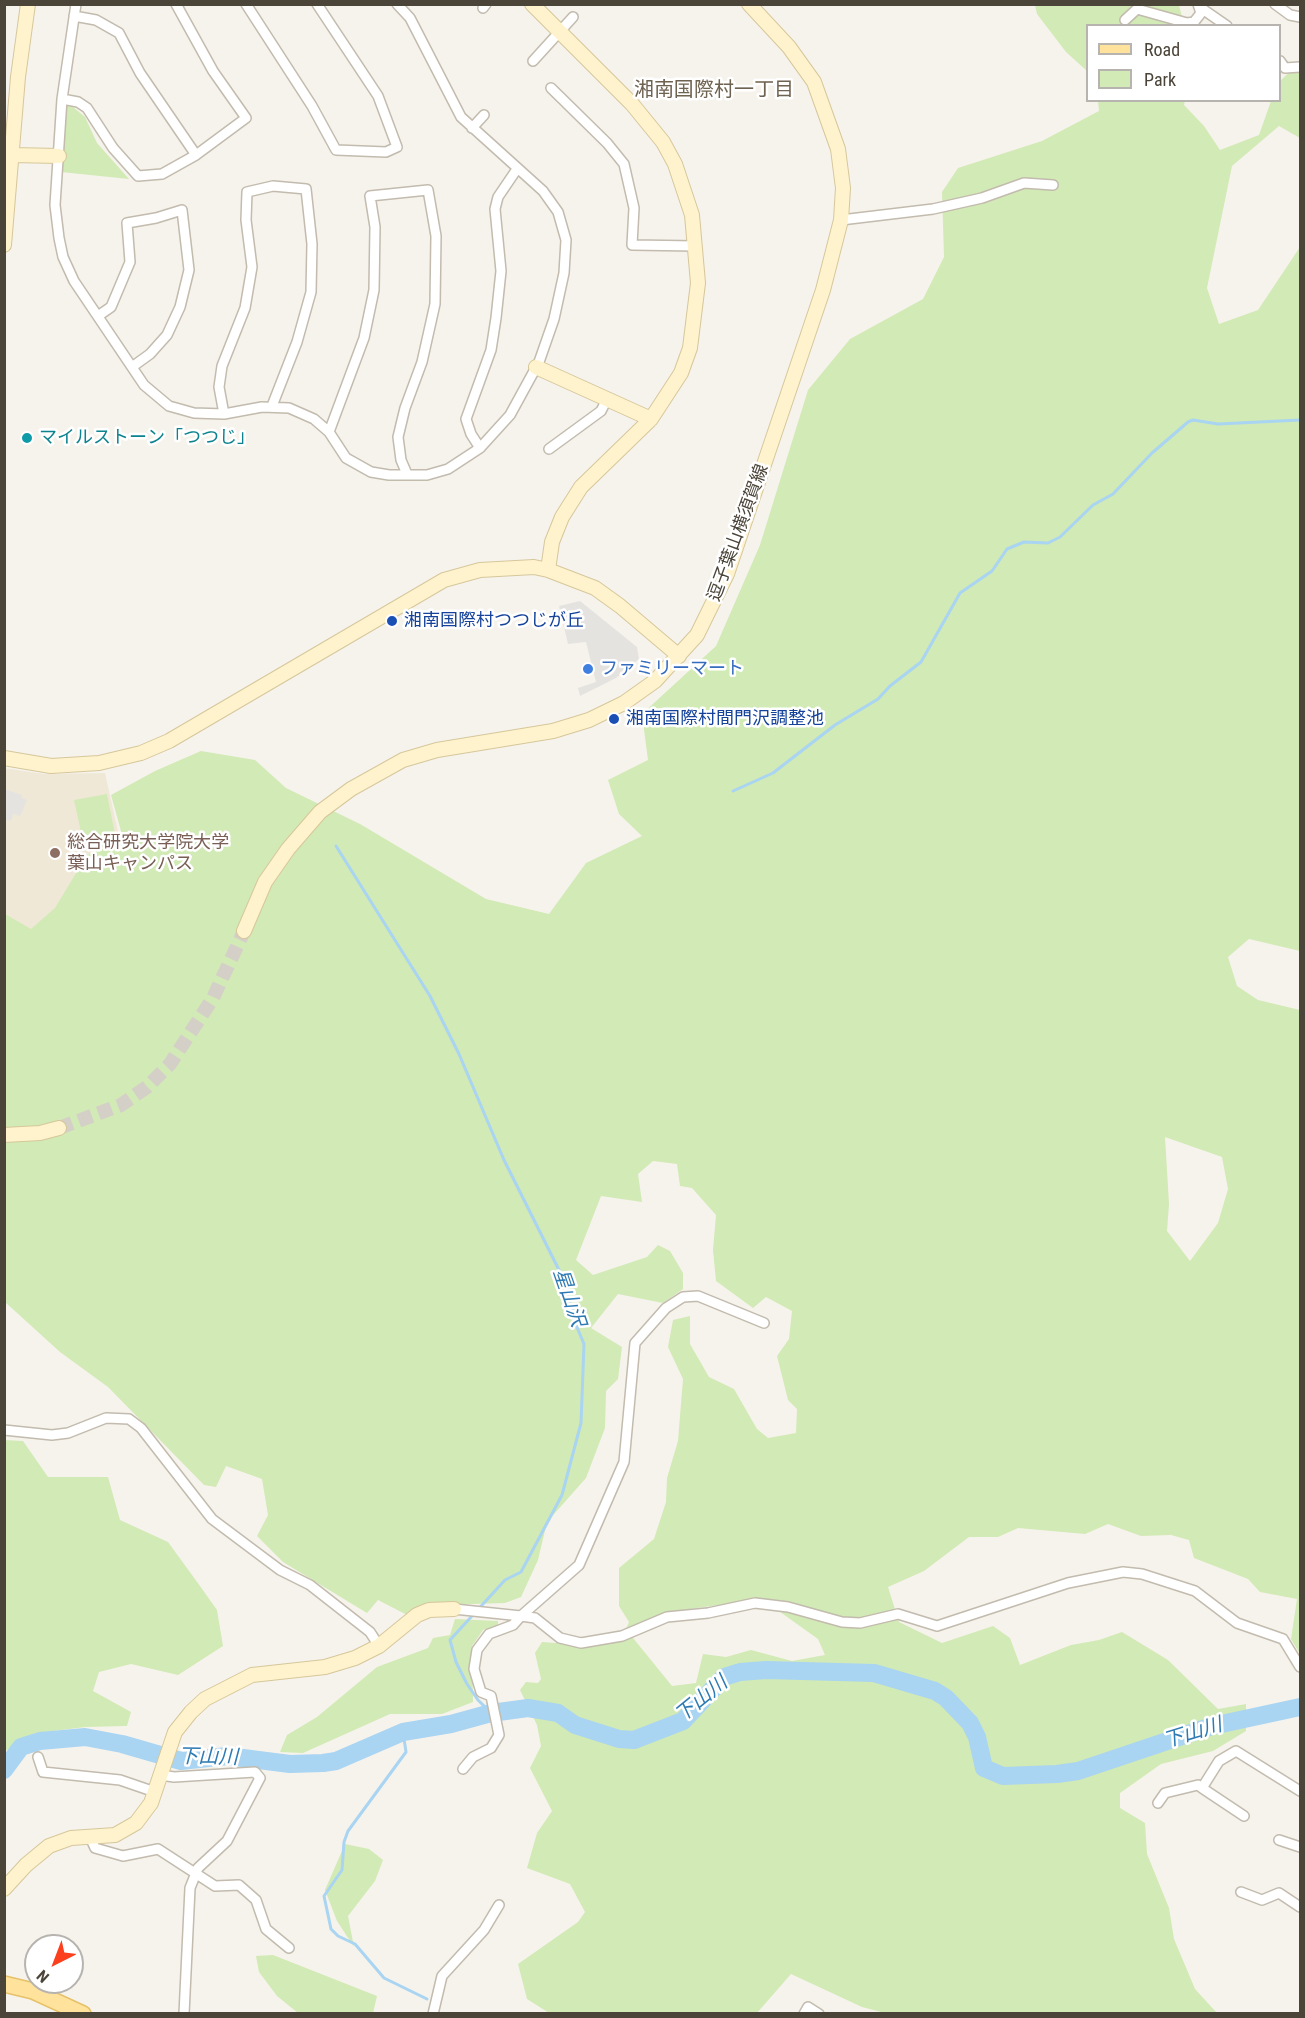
<!DOCTYPE html>
<html>
<head>
<meta charset="utf-8">
<style>
  body { margin:0 }
  #map { position:relative; width:1305px; height:2018px; overflow:hidden; background:#f6f3ec; font-family:"Roboto Condensed",sans-serif }
  canvas { display:block }
  .frame { position:absolute; inset:0; border:6px solid #4b4439; pointer-events:none }
  .legend { position:absolute; left:1086px; top:24px; width:195px; height:78px; box-sizing:border-box; background:#fff; border:2px solid #b7b4b0; margin:0; padding:8px 10px; list-style:none; font-size:18px; color:#4b4439 }
  .legend li { display:flex; align-items:center; gap:12px; height:30px }
  .legend b { width:30px; border:2px solid #b7b4b0 }
  .north { position:absolute; left:24px; top:1934px; width:60px; height:60px; box-sizing:border-box; background:#fff; border:2px solid #b7b4b0; border-radius:50%; rotate:222deg; font-size:16px; font-weight:700; line-height:24px; text-align:center; color:#4b4439 }
  .north::after { content:''; display:block; margin:auto; width:21px; height:27px; background:#fc3f1d; clip-path:polygon(50% 0,100% 100%,50% 72%,0 100%) }
</style>
</head>
<body>
<div id="map">
<canvas width="1305" height="2018"></canvas>
<div class="frame"></div>
<ul class="legend">
<li><b style="height:8px;background:#ffe39c"></b>Road</li>
<li><b style="height:16px;background:#d2eab5"></b>Park</li>
</ul>
<div class="north">N</div>
</div>
<script>
const context = document.querySelector('canvas').getContext('2d');
context.lineJoin = 'round';
function fill(path, color) { context.fillStyle = color; context.fill(path, 'evenodd'); }
const shape = rows => new Path2D(rows.map(r => 'M' + r).join(''));
function stroke(path, color, width, dash) { context.strokeStyle = color; context.lineWidth = width; context.lineCap = dash ? 'butt' : 'round'; context.setLineDash(dash || []); context.stroke(path); }
function label(font, color, halo, rows, align = 'center') {
  context.font = font + ' "Roboto Condensed","Noto Sans JP",sans-serif'; context.lineWidth = 5; context.setLineDash([]); context.textBaseline = 'middle'; context.strokeStyle = halo; context.fillStyle = color; for (const [text, x, y, turn = 0] of rows) {
    context.save(); context.translate(x, y); context.rotate((+turn || 0) * Math.PI / 180); context.textAlign = isNaN(turn) ? turn : align; if (halo) context.strokeText(text, 0, 0); context.fillText(text, 0, 0); context.restore();
  }
}
const education = shape([
  [4,768,44,774,105,773,122,849,44,938,5,917]
]);
const green = shape([
  [1035,5,1179,5,1184,25,1088,26,1087,71,1066,52,1037,14],
  [1300,62,1300,138,1279,126,1232,166,1207,288,1219,324,1258,310,1300,247,1300,951,1249,939,1228,957,1237,986,1258,1000,1300,1010,1300,1654,1291,1639,1297,1599,1260,1592,1248,1579,1194,1558,1189,1540,1171,1535,1141,1536,1108,1524,1085,1534,1018,1528,998,1537,969,1537,924,1571,888,1587,899,1622,942,1643,993,1626,1010,1638,1020,1665,1071,1645,1099,1640,1122,1632,1168,1660,1218,1709,1246,1704,1246,1731,1213,1751,1161,1764,1120,1793,1120,1808,1145,1823,1147,1854,1169,1908,1174,1939,1195,1989,1217,2013,885,2013,862,2007,791,1974,757,2013,549,2013,527,1999,518,1964,578,1922,585,1912,570,1884,527,1868,537,1833,552,1811,530,1768,541,1746,537,1725,520,1690,526,1682,538,1683,541,1679,535,1653,542,1642,595,1646,621,1641,629,1622,619,1606,619,1568,654,1539,666,1502,667,1478,678,1441,683,1379,668,1347,673,1320,690,1316,690,1344,709,1377,734,1389,757,1429,768,1438,796,1433,797,1409,788,1400,777,1356,789,1339,792,1311,766,1297,753,1308,716,1281,713,1250,716,1215,692,1188,680,1186,677,1164,653,1161,638,1174,642,1202,601,1196,576,1260,593,1275,647,1257,658,1245,670,1251,683,1273,683,1289,663,1303,618,1294,591,1328,622,1347,618,1379,606,1391,605,1428,586,1478,547,1522,538,1560,521,1597,505,1603,438,1605,409,1616,378,1600,367,1613,283,1562,257,1536,268,1515,262,1479,226,1466,216,1487,204,1485,108,1387,60,1352,5,1302,5,914,31,929,55,908,87,855,117,844,85,850,74,800,107,794,117,844,124,842,111,795,155,771,201,751,255,760,286,788,360,824,486,899,549,914,586,863,642,836,619,814,608,780,648,760,642,714,716,646,760,545,808,390,850,339,923,299,944,257,942,192,958,168,1042,141,1099,111,1098,101,1185,101,1184,105,1204,126,1220,150,1259,135,1271,101,1280,100,1280,81],
  [1165,1137,1222,1157,1228,1189,1218,1223,1190,1261,1167,1231,1169,1204],
  [762,1599,818,1639,825,1655,792,1661,751,1650,726,1657,703,1654,696,1683,672,1686,633,1638,637,1625,675,1611],
  [63,105,73,107,85,117,97,143,129,179,61,172],
  [4,1440,23,1441,48,1477,108,1477,120,1520,168,1542,200,1586,217,1610,223,1646,178,1675,131,1664,99,1672,93,1691,131,1712,127,1726,86,1727,36,1733,5,1751],
  [455,1619,498,1621,498,1626,483,1630,472,1646,473,1702,442,1714,390,1714,303,1753,280,1752,287,1735,317,1717,377,1667,428,1648,433,1638,450,1635],
  [345,1844,369,1849,383,1860,375,1881,348,1916,354,1947,337,1921,325,1890],
  [273,1955,377,1996,373,2013,298,2013,277,1996,259,1972,256,1956]
]);
const parking = shape([
  [580,601,637,647,639,659,616,678,580,696,578,688,596,682,586,642,568,644,559,606],
  [4,789,22,795,22,798,27,800,20,816,13,814,11,821,5,819]
]);
const stream = shape([
  [733,791,773,773,835,725,878,699,890,686,921,662,960,593,992,571,1007,549,1024,542,1048,543,1060,537,1093,505,1113,494,1152,453,1188,422,1193,420,1218,424,1300,420],
  [336,846,430,996,459,1054,504,1160,566,1284,574,1320,584,1344,581,1423,562,1495,521,1572,505,1580,450,1640,456,1662,467,1684,478,1700,491,1713],
  [403,1732,406,1752,348,1831,344,1842,342,1870,324,1896,331,1929,338,1936,355,1944,384,1978,427,1999]
]);
const river = shape([
  [4,1770,21,1747,40,1741,85,1737,122,1744,181,1761,227,1756,290,1764,323,1763,336,1761,403,1732,451,1724,491,1713,528,1708,558,1713,575,1725,619,1739,634,1740,683,1721,724,1677,740,1672,766,1670,874,1673,935,1691,946,1698,970,1723,977,1737,984,1768,1003,1776,1057,1774,1078,1771,1212,1726,1300,1707]
]);
const secondaryTunnel = shape([
  [59,1128,121,1105,147,1087,170,1064,213,998,244,931]
]);
const street = shape([
  [76,4,62,99,55,205,59,238,63,257,74,281,144,385,169,406,194,413,224,414,262,407,289,408,314,419,329,432,346,458,371,472,389,475,427,475,448,469,480,448,510,415,539,362,554,319,564,273,566,240,558,212,543,191,461,117,410,18,397,4],
  [176,4,213,71,246,118,196,155],
  [246,4,312,106,336,150,386,152,397,147,378,96,317,4],
  [1275,4,1290,15,1300,17],
  [483,8,486,4],
  [1201,8,1227,26],
  [1125,20,1137,9,1187,23,1194,22,1201,13,1198,4],
  [533,61,573,17],
  [1280,61,1285,68,1300,67],
  [551,88,607,143,624,164,634,208,632,245,696,246],
  [62,99,78,102,87,108,113,148,138,176,162,174,196,155,140,73,119,33,96,20,74,16],
  [472,128,484,115],
  [841,220,933,209,982,198,1024,183,1053,185],
  [98,316,111,307,130,262,127,223,156,218,182,210,189,270,180,307,167,335,150,354,132,367],
  [224,414,219,387,222,366,245,308,252,267,246,220,247,192,273,186,306,189,312,244,311,292,297,342,272,406],
  [329,432,364,338,374,290,375,227,370,196,428,190,436,236,435,304,422,362,405,408,398,437,401,460,407,474],
  [480,448,471,434,466,419,491,350,496,318,501,271,495,209,498,197,517,169],
  [549,449,601,411,607,399],
  [4,1430,52,1435,68,1433,106,1418,129,1419,141,1428,212,1519,280,1570,310,1585,370,1632,379,1646],
  [454,1609,521,1616,579,1565,624,1462,635,1343,666,1308,683,1297,698,1296,764,1323],
  [38,1757,43,1772,120,1780,155,1792],
  [463,1769,473,1757,491,1748,499,1735,491,1696,481,1692,474,1669,477,1650,489,1634,513,1625,521,1616,535,1618,560,1638,581,1643,622,1636,667,1617,708,1613,755,1603,788,1607,842,1622,860,1623,898,1614,937,1626,1068,1583,1123,1572,1142,1574,1195,1591,1237,1623,1283,1639,1300,1667],
  [161,1775,174,1777,255,1772,260,1778,227,1841,198,1868,190,1888,184,2014],
  [1158,1803,1165,1793,1198,1785,1202,1788],
  [1244,1816,1202,1788,1219,1761,1236,1751,1300,1791],
  [90,1837,95,1848,123,1856,158,1849,215,1886,239,1885,256,1900,266,1929,289,1948],
  [1279,1840,1300,1847],
  [1241,1892,1262,1900,1279,1893,1300,1907],
  [433,2014,442,1976,484,1930,499,1905],
  [804,2014,808,2007,819,2014]
]);
const secondary = shape([
  [532,4,632,104,663,142,675,164,692,215,698,283,690,348,681,373,651,419,581,487,562,517,552,542,548,570],
  [12,155,59,156],
  [4,245,18,77,28,4],
  [536,367,651,419],
  [4,758,51,766,99,763,141,753,169,741,444,580,480,570,534,567,548,570,595,588,620,606,679,656],
  [244,931,265,882,288,849,320,812,351,789,403,760,437,750,553,731,589,720,624,703,655,681,697,635,727,574,823,290,841,220,843,188,838,149,814,82,789,47,749,4],
  [4,1135,40,1133,59,1128],
  [4,1889,26,1865,49,1846,71,1838,115,1835,136,1823,151,1803,175,1732,191,1712,205,1699,252,1675,325,1667,355,1658,379,1646,417,1615,429,1610,454,1609]
]);
const primary = shape([
  [4,1984,33,1991,83,2014]
]);
const markers = [
  [27,438,6,"#0f9aa8"],
  [392,621,6,"#1a4fb4"],
  [588,669,6,"#3f7fe0"],
  [614,719,6,"#1a4fb4"],
  [55,853,6,"#8d6e63"]
];
const cultureNames = [
  ["マイルストーン「つつじ」",39,438]
];
const streetNames = [
  ["逗子葉山横須賀線",739,533,-70]
];
const transitNames = [
  ["湘南国際村つつじが丘",404,621],
  ["湘南国際村間門沢調整池",626,719]
];
const shopNames = [
  ["ファミリーマート",600,669]
];
const educationNames = [
  ["総合研究大学院大学",67,843],
  ["葉山キャンパス",67,864]
];
const neighbourhoodNames = [
  ["湘南国際村一丁目",714,91]
];
const waterNames = [
  ["星山沢",568,1298,71],
  ["下山川",702,1700,-39],
  ["下山川",1193,1734,-17],
  ["下山川",208,1758,1]
];
fill(education, '#efe8d6');
fill(green, '#d2eab5');
fill(parking, '#e5e3e0');
stroke(stream, '#a9d4f2', 3);
stroke(river, '#a9d4f2', 18);
stroke(secondaryTunnel, '#d4d0c8', 14, [14, 7]);
stroke(street, '#c2bbae', 12);
stroke(secondary, '#d6c79b', 16);
stroke(primary, '#e6c16a', 18);
stroke(street, '#fff', 9);
stroke(secondary, '#fff3cd', 14);
stroke(primary, '#ffe39c', 15);
for (const [x, y, r, color] of markers) { const dot = new Path2D(); dot.arc(x, y, r, 0, 2 * Math.PI); context.fillStyle = color; context.fill(dot); stroke(dot, '#fff', 2); }
label('18px', '#0d838f', '#fff', cultureNames, 'left');
label('18px', '#4b4439', '#fff', streetNames);
label('18px', '#164399', '#fff', transitNames, 'left');
label('18px', '#366cbe', '#fff', shopNames, 'left');
label('18px', '#785e54', '#fff', educationNames, 'left');
label('20px', '#6e6250', '#fff', neighbourhoodNames);
label('italic 20px', '#2e7ab2', '#fff', waterNames);
</script>
</body>
</html>
